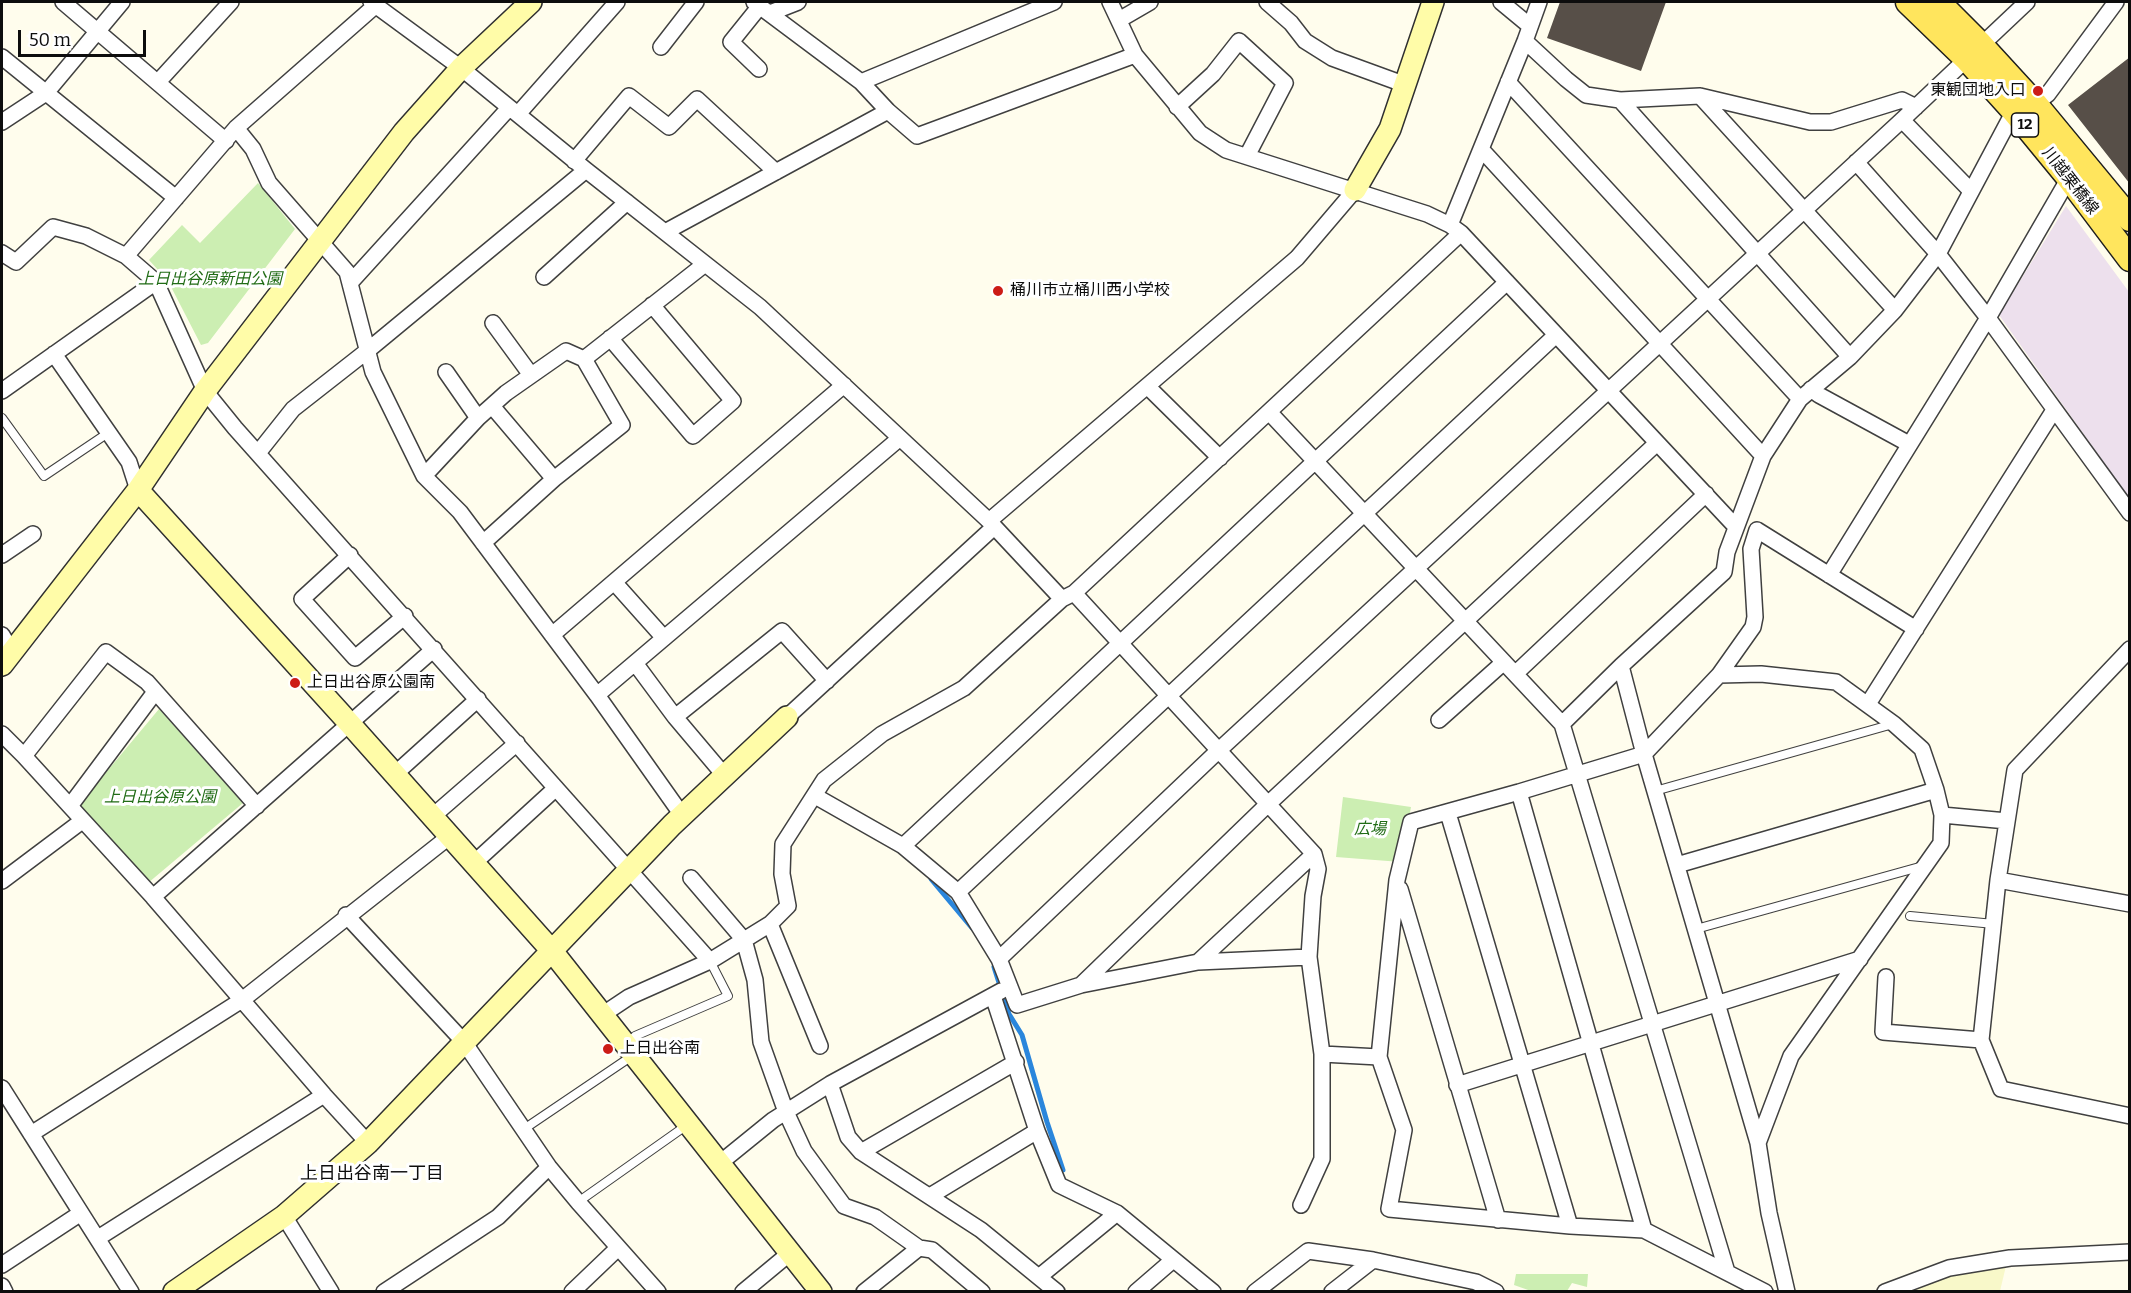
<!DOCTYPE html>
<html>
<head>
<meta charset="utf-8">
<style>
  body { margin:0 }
  #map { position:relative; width:2131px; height:1293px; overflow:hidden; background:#fffded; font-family:Bitter,serif }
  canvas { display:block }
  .frame { position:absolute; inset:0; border:3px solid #0d0d0d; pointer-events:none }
  .scale { position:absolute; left:18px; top:30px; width:128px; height:27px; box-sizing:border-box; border:3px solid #0d0d0d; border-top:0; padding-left:8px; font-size:18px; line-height:21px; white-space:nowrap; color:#0d0d0d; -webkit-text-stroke:4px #fff; paint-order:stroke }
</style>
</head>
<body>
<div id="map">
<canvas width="2131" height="1293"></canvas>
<div class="frame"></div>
<div class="scale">50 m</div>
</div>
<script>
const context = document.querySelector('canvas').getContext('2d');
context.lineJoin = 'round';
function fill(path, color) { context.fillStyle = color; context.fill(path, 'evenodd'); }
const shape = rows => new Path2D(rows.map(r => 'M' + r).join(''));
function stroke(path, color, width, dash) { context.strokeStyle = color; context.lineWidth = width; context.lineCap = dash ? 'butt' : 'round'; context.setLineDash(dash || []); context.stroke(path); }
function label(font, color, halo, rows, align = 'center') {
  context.font = font + ' Bitter,"Noto Sans JP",serif'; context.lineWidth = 6; context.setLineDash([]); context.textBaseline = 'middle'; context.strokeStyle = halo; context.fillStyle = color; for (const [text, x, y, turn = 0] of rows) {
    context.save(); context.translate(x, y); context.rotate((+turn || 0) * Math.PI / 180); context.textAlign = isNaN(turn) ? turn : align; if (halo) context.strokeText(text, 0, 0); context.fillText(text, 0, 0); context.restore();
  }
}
const industrial = shape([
  [2066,206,2129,292,2129,498,1999,315]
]);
const farmland = shape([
  [2006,1266,2000,1291,1910,1292,1928,1279]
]);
const green = shape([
  [258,183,295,229,208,343,201,345,168,281,149,260,182,225,200,243],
  [159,709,243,803,148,883,78,806],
  [1343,797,1411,807,1401,862,1336,857],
  [1516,1274,1588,1274,1587,1287,1572,1283,1567,1291,1531,1291,1514,1285]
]);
const stream = shape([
  [931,879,972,928],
  [994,967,1009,1014,1022,1035,1047,1122,1063,1170]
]);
const building = shape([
  [1560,2,1666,2,1641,71,1547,38],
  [2130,57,2130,184,2068,105]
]);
const lane = shape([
  [2,418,44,476,108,433],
  [1655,791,1893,724],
  [1910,916,1994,924],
  [1696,929,1923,866],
  [627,1044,635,1036,728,996,710,961],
  [524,1129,632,1056],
  [578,1202,687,1125]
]);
const street = shape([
  [63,2,226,141],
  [371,2,461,68,586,170,760,307,989,521,1062,599],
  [754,2,861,82,888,111,917,136,1135,55],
  [1110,2,1135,55,1200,133,1226,150,1427,214,1450,225,1461,233,1736,527],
  [1267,2,1291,23,1305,41,1332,58,1406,85],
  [1501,2,1530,26],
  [770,13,798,2],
  [1119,20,1150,2],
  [1525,41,1566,79,1586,95,1620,100,1850,357],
  [661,47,696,2],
  [2,57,176,198],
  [759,69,731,42,760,6],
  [158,82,231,2],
  [861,82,1054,2],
  [1508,82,1800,399],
  [1700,96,1895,310],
  [1620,100,1700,96,1810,122,1831,122,1902,100,1916,107],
  [2035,104,2048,94,2116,2],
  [1177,107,1213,74,1239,41,1285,83,1247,156],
  [518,114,617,2],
  [1902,120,1970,190],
  [2,122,46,93,122,2],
  [236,128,253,149,269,183,347,272,373,372,424,476,460,512,597,695,682,815],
  [1481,149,1763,456],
  [574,161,629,96,669,127,697,99,776,172],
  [1856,162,1938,254,1988,318,2130,513],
  [1450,225,1525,41,1539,2],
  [665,232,888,111],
  [2,253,16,262,53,227,86,236,126,256,156,282,205,391,235,428,710,961],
  [126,256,236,128,376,5],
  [544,277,627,202],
  [350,283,509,108],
  [493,323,531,375],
  [610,338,693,436,733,401,652,305],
  [54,354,129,462,138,490],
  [446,372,478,418],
  [1147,386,1220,458],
  [1811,389,1819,395,1909,444],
  [2,391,156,282],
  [492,406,554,479],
  [1269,412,1562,724,1727,1272],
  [258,453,293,409,367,351,586,170],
  [424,476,478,418,506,393,566,351,584,359,705,264],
  [989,521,1297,258,1355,190],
  [483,543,554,479,622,425,584,359],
  [2,555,33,534],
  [350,555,302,599,355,658,405,616],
  [1829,575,1988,318,2069,178],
  [614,582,664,638],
  [1074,593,1314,854,1198,962],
  [2,635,11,650],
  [552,635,844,385],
  [2130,649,2015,770,1998,880,1981,1040,2001,1089,2130,1116],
  [635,663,675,717],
  [1621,666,1644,754,1758,1143,1769,1213,1787,1292],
  [1515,674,1706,494],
  [1719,675,1753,627,1755,617,1751,549,1757,530,1916,629],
  [597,695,900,438],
  [1868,704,2054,410],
  [787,717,994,527],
  [1439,720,1504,662],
  [1562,724,1621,666,1724,572,1727,552,1763,456,1800,399,1850,357,1895,310,1938,254,2014,111],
  [2,734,24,756,153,897,324,1095,368,1143],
  [24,756,106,652,147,682,257,806],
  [395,774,478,699],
  [724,775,675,717,782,631,827,681],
  [1519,792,1644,1230],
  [815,796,903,846,958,892,999,959,1017,1005,1081,985,1198,962,1309,957],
  [70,806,155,692],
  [1448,813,1570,1226],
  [1942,815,2007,821],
  [433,816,517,743],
  [903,846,1507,282],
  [474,863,556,788],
  [1677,865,1936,790],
  [691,878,744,940,755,980,761,1042,786,1112,804,1151,844,1206,875,1217,919,1248,932,1250,982,1292],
  [1998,880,2130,904],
  [2,881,82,821],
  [1400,889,1498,1220],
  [958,892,1556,335],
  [153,897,434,649],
  [346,915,464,1042,549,1167,578,1202,658,1292],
  [770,924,820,1046],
  [999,959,1218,751,1902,120,2027,2],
  [1886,977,1883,1032,1981,1040],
  [1081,985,1267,805,1657,443],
  [993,996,1037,1131,1059,1185,1117,1213,1213,1292],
  [602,1015,629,997,710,961,770,924,788,906,782,874,783,844,824,780,882,734,964,688,1062,599,1074,593,1461,233],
  [1322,1054,1379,1057],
  [830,1084,848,1137,861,1152,981,1230,1057,1292],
  [1457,1085,1860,959],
  [2,1088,131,1292],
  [31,1134,242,1000,450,836],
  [1758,1143,1791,1056,1941,843,1942,815,1936,790,1922,749,1894,724,1836,682,1761,674,1719,675,1644,754,1519,792,1411,822,1397,880,1379,1057,1404,1130,1389,1209,1570,1226,1644,1230,1765,1292],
  [861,1152,1016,1062],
  [720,1163,773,1120,830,1084,1001,991],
  [930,1196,1037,1131],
  [1301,1205,1322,1159,1322,1054,1309,957,1313,896,1318,869,1314,854],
  [284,1216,331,1292],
  [98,1238,324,1095],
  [2,1265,81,1213],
  [1040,1276,1117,1213],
  [2,1286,5,1292],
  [384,1292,498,1217,549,1167],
  [572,1292,618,1248],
  [743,1292,790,1253],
  [864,1292,919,1248],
  [1136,1292,1173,1260],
  [1255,1292,1308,1251,1373,1260,1476,1282,1496,1292],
  [1332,1292,1373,1260],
  [1885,1292,1949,1268,2010,1258,2130,1252]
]);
const secondary = shape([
  [1355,190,1390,129,1433,2],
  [138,490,350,724,552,951,821,1292],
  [2,665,138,490,205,391,404,132,461,68,531,2],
  [174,1292,284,1216,368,1143,672,825,787,717]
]);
const primary = shape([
  [1908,2,1966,58,2014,111,2069,178,2130,259],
  [1938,2,1980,44,2035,104,2130,219]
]);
const markers = [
  [2038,91,6,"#cc1c16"],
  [998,291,6,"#cc1c16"],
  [295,683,6,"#cc1c16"],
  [608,1049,6,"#cc1c16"]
];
const shields = [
  [2025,125,27]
];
const shieldNames = [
  ["12",2025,125]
];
const poiNames = [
  ["東観団地入口",2026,91,"right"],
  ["桶川市立桶川西小学校",1010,291],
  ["上日出谷原公園南",307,683],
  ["上日出谷南",620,1049]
];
const streetNames = [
  ["川越栗橋線",2070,181,52]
];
const parkNames = [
  ["上日出谷原新田公園",210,280],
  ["上日出谷原公園",160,798],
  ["広場",1370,830]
];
const neighbourhoodNames = [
  ["上日出谷南一丁目",372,1174]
];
fill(industrial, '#ede0ed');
fill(farmland, '#f8f8c9');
fill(green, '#cceeb2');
stroke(stream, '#2a86dc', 5);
fill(building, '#574f48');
stroke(lane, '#404040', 10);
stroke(street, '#404040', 18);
stroke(secondary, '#2f2f2f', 24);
stroke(primary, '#1e1e1e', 27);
stroke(lane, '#fff', 8);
stroke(street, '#fff', 15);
stroke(secondary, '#fffca8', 21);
stroke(primary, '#ffe55d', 24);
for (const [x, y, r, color] of markers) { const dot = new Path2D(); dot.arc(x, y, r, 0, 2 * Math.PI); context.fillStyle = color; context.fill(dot); stroke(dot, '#fff', 2); }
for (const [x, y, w] of shields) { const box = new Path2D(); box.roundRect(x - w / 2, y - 12, w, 24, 4.5); context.fillStyle = '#fff'; context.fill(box); stroke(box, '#0d0d0d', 1.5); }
label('bold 15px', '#0d0d0d', null, shieldNames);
label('16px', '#0d0d0d', '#fff', poiNames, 'left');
label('16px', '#0d0d0d', '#fff', streetNames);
label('italic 16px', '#216c16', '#fff', parkNames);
label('18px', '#0d0d0d', '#fff', neighbourhoodNames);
</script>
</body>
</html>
